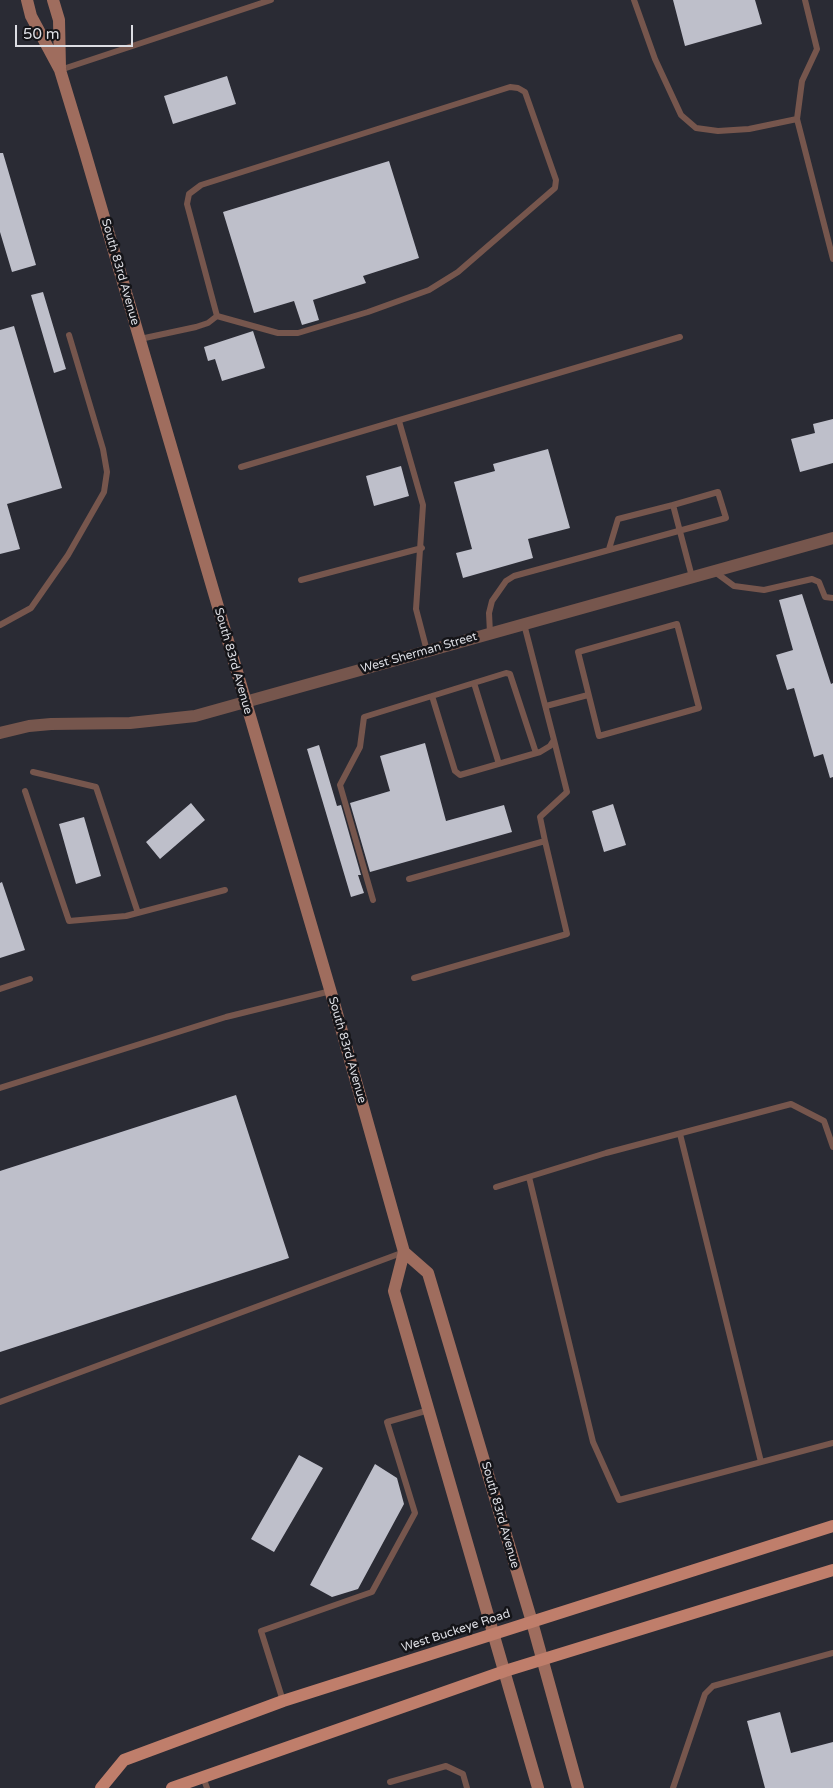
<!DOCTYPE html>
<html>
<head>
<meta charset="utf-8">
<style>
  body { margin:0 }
  #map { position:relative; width:833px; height:1788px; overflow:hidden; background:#2a2b34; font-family:"Varela Round",sans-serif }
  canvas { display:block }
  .scale { position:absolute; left:15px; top:25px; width:118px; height:22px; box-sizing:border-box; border:2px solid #dddee4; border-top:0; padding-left:6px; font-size:15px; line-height:18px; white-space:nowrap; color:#dddee4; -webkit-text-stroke:4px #141418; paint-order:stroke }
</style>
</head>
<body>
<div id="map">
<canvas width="833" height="1788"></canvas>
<div class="scale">50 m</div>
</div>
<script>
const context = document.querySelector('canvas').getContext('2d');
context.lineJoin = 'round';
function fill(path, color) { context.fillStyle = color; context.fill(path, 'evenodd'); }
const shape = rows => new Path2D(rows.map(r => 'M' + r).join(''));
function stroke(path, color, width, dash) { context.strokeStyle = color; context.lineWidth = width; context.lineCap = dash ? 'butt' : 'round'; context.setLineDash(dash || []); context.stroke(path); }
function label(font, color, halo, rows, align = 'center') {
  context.font = font + ' "Varela Round",sans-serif'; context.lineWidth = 5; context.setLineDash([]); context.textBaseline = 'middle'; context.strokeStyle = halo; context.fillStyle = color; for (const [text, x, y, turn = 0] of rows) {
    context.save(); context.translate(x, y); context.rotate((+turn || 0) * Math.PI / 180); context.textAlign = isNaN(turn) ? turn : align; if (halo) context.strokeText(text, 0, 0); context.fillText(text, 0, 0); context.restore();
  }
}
const building = shape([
  [673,0,755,0,762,24,685,46],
  [227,76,236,104,173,124,164,96],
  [0,153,3,153,36,265,12,272,0,232],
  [389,161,419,258,363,276,366,283,313,300,319,320,302,325,294,301,254,313,223,212],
  [43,292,66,369,54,373,31,295],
  [14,326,62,488,7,504,20,549,0,554,0,330],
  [253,331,265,368,222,381,215,359,208,361,204,347],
  [833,419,833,463,800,472,791,439,815,433,813,424],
  [548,449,570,528,528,539,533,558,463,578,456,553,472,549,454,482,495,471,493,464],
  [401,466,409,496,374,506,366,476],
  [802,594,831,684,833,683,833,777,830,778,823,754,814,757,794,688,787,690,776,655,793,650,779,600],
  [425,743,446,821,504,805,512,832,370,872,350,803,390,791,380,756],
  [319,745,337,806,341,805,361,875,358,875,364,893,351,897,307,749],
  [191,803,205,820,160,859,146,842],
  [613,804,626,845,604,852,592,811],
  [84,817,101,876,76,884,59,824],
  [2,882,25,950,0,958,0,883],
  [236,1095,289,1258,0,1352,0,1171],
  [299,1455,323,1468,274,1552,251,1539],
  [375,1464,397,1478,404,1504,358,1589,332,1597,310,1585],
  [780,1712,791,1753,833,1742,833,1788,765,1788,747,1721]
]);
const lane = shape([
  [634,0,655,59,681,115,696,128,718,131,749,129,797,119],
  [805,0,817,49,802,81,797,119,833,259],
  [60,70,271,0],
  [140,339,196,327,208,323,217,316,187,204,189,194,201,185,510,87,518,88,525,92,556,180,555,188,458,272,429,290,368,312,298,333,278,333,217,316],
  [399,421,423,505,416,609,427,651],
  [241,467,680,337],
  [609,549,618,519,673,505,692,577],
  [715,572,734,586,764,590,812,579,819,582,825,597,833,598],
  [301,580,422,548],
  [677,624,699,708,599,736,578,652,677,624],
  [0,625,31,608,68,555,104,492,107,472,103,449,69,335],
  [490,633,489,613,492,601,506,581,514,576,726,518,718,492,673,505],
  [474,683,499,764],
  [432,696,506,673,510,674,536,753],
  [546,706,588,695],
  [33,772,96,787,138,913],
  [25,791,69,921,126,916,225,890],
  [409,879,545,841,540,817,567,792,554,740],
  [373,900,340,785,360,747,364,717,432,696,455,771,460,775,540,752,550,746,554,740,524,624],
  [414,978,567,934,545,841],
  [0,989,30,979],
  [0,1088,226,1017,331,991],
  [680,1134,761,1462],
  [529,1177,593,1442,619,1500,833,1443],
  [496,1187,606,1153,791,1104,824,1121,833,1147],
  [0,1402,404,1252],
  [283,1701,261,1631,372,1592,415,1513,387,1422,429,1410],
  [203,1777,207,1788],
  [390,1782,446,1766,463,1774,467,1788],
  [673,1788,705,1694,713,1686,833,1653]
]);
const street = shape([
  [0,733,29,726,51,724,130,723,195,716,833,538]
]);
const secondary = shape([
  [27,0,31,16,60,70,84,149,334,1003,404,1252,394,1291,538,1788],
  [53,0,59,20,60,68],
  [404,1252,428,1273,532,1622,578,1788]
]);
const primary = shape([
  [101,1788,124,1760,283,1701,833,1526],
  [172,1788,505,1671,833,1570]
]);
const streetNames = [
  ["South 83rd Avenue",120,272,74],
  ["West Sherman Street",419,653,-16],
  ["South 83rd Avenue",233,661,74],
  ["South 83rd Avenue",347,1050,74],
  ["South 83rd Avenue",500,1515,74],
  ["West Buckeye Road",456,1631,-18]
];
fill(building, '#bebfca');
stroke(lane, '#76564d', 6);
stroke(street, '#76564d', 12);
stroke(secondary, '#9f6d5e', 12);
stroke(primary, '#bf7e6b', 12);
label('12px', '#dddee4', '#141418', streetNames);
</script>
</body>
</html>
